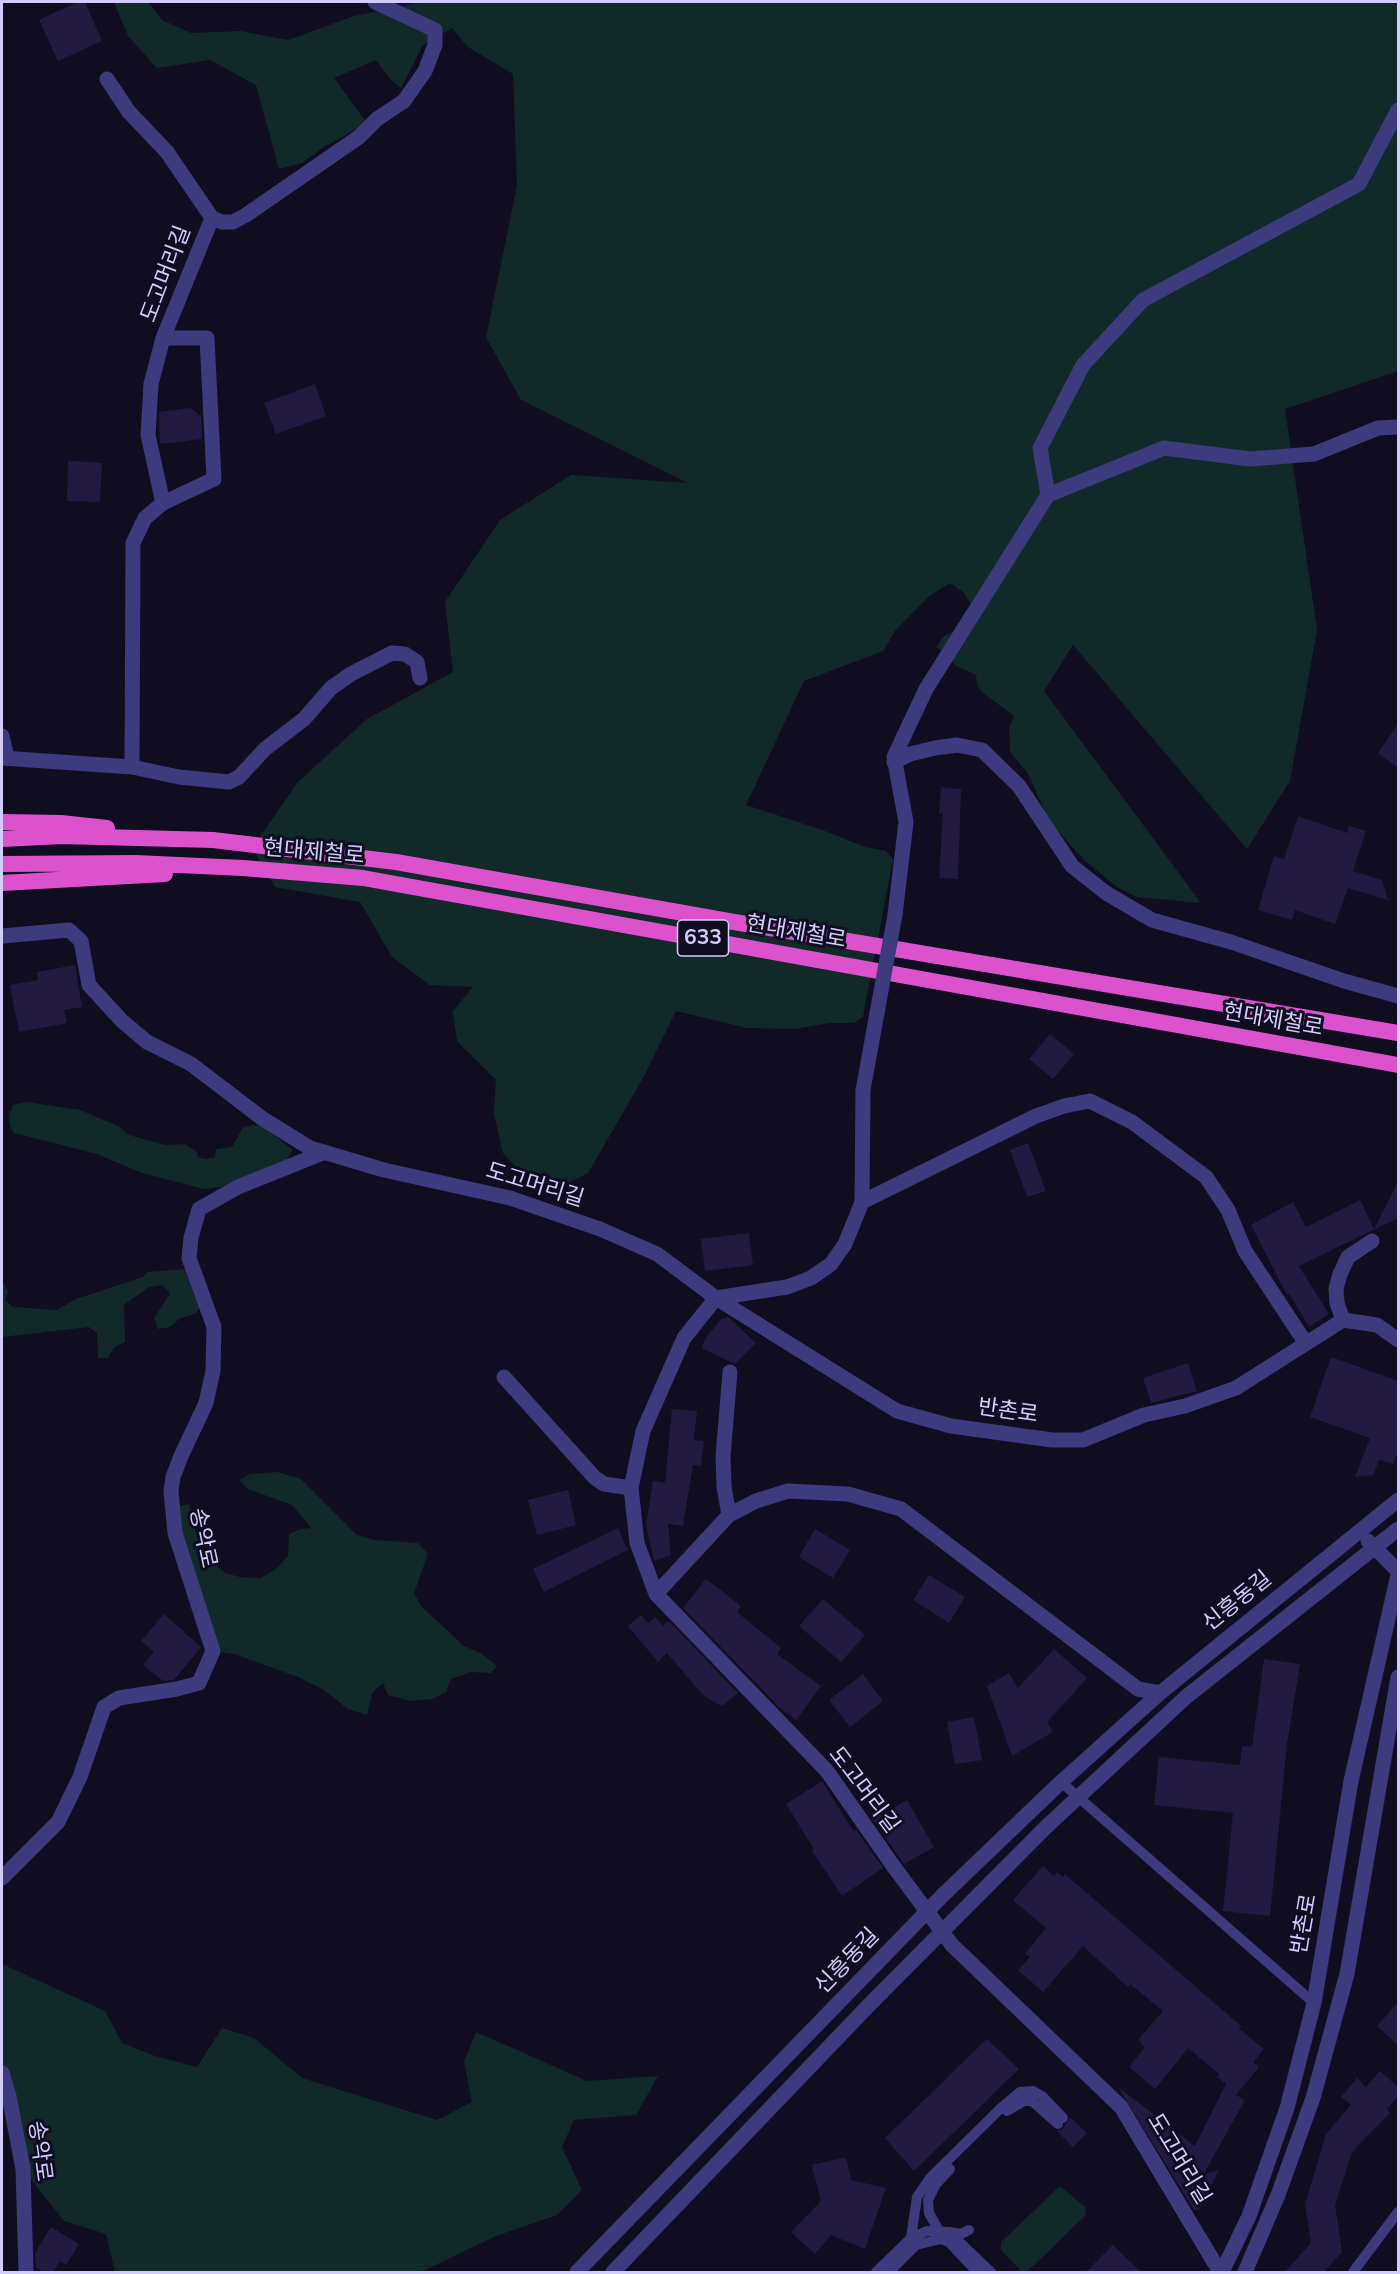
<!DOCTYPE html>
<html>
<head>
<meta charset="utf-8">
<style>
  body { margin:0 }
  #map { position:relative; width:1400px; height:2274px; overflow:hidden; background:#110d20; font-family:Mulish,sans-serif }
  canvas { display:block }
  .frame { position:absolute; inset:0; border:3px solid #d3cdfd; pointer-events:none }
</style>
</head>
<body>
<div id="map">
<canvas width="1400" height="2274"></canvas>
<div class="frame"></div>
</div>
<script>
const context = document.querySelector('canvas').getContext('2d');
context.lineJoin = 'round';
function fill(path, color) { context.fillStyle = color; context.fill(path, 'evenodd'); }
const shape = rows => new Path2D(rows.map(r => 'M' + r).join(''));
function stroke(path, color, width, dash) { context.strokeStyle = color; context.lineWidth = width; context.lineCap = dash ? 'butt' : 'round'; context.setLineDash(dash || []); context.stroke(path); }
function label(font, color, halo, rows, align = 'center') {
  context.font = font + ' Mulish,"Noto Sans KR",sans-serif'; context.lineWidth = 6; context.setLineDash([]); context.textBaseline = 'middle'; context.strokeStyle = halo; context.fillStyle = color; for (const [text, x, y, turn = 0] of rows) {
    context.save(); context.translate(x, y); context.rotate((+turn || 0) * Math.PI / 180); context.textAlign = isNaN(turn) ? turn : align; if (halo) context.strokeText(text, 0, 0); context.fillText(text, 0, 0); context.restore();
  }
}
const green = shape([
  [114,2,148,2,162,20,191,33,240,31,288,40,354,16,422,2,1398,2,1398,371,1285,409,1317,630,1290,781,1247,849,1073,645,1044,691,1201,903,1137,897,1117,887,1084,860,1050,822,1027,772,1010,752,1009,728,1014,716,983,693,977,685,976,675,956,666,949,656,936,647,944,636,956,630,962,617,971,605,964,593,950,583,929,596,895,631,883,651,804,681,746,805,825,831,865,847,886,851,893,859,863,1017,854,1023,829,1023,796,1029,747,1028,676,1011,643,1078,588,1173,566,1184,543,1186,521,1173,503,1153,494,1114,496,1080,457,1041,453,1011,473,987,430,985,392,957,360,902,275,887,252,848,298,782,367,719,453,672,445,602,500,520,571,475,688,483,521,400,486,337,517,186,513,74,468,47,452,28,423,45,401,88,390,79,376,60,334,78,367,123,324,147,302,163,279,169,256,85,210,60,157,68,128,36],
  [26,1102,80,1110,118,1126,129,1135,165,1145,185,1144,197,1152,198,1157,205,1159,215,1157,216,1149,232,1147,243,1127,253,1125,264,1127,293,1150,283,1165,229,1186,204,1189,142,1173,97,1154,14,1133,10,1126,9,1115,13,1105],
  [185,1269,200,1308,196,1313,179,1319,170,1327,158,1329,154,1318,170,1294,163,1285,149,1287,124,1305,125,1342,114,1348,108,1358,98,1358,97,1333,89,1327,2,1337,2,1280,8,1291,5,1300,13,1307,57,1310,76,1299,143,1277,147,1272],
  [278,1472,301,1479,357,1535,374,1540,418,1543,428,1554,414,1593,422,1607,464,1646,482,1654,497,1666,491,1673,471,1672,451,1679,446,1692,433,1699,411,1701,388,1695,383,1683,372,1693,367,1715,348,1709,324,1690,298,1677,234,1654,213,1651,175,1533,180,1506,189,1504,197,1537,206,1556,225,1573,240,1577,261,1578,276,1569,288,1556,289,1534,301,1529,311,1528,292,1505,248,1489,239,1480,250,1474],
  [2,1964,105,2011,122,2043,155,2056,197,2067,222,2028,254,2038,302,2078,437,2120,472,2102,464,2061,476,2032,587,2081,658,2076,636,2115,574,2120,562,2147,582,2190,557,2215,496,2236,421,2272,115,2272,106,2234,64,2221,23,2169,2,2073],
  [1060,2186,1085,2207,1086,2215,1029,2270,1021,2271,1001,2250,1001,2242]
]);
const building = shape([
  [78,2,85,2,102,41,58,61,39,20],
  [315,384,326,416,276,434,264,403],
  [190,408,201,416,202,439,160,444,159,412],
  [68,461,102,463,100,502,67,501],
  [1398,724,1398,768,1378,753],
  [941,787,961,789,958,879,939,878,943,813,939,813],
  [1298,816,1347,833,1349,826,1366,831,1353,871,1382,880,1388,900,1348,888,1335,924,1295,910,1292,920,1258,910,1274,856,1284,859],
  [75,965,82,1007,64,1010,67,1023,19,1032,10,985,38,980,37,972],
  [1050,1034,1074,1054,1053,1079,1029,1059],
  [1028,1143,1046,1191,1027,1197,1010,1150],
  [1398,1182,1398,1218,1299,1266,1329,1314,1309,1327,1289,1294,1287,1295,1251,1225,1293,1202,1306,1227,1360,1200,1374,1229],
  [749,1233,753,1265,705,1271,701,1239],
  [728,1317,756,1343,735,1364,702,1348,705,1339,721,1319],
  [1331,1357,1398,1381,1398,1451,1393,1464,1379,1460,1373,1475,1355,1477,1370,1438,1310,1417],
  [1188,1363,1197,1391,1151,1403,1143,1378],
  [672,1409,697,1411,694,1440,704,1441,701,1466,693,1465,683,1526,668,1524,671,1555,654,1561,646,1524,653,1481,665,1483],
  [568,1490,576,1525,537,1535,528,1500],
  [618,1528,628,1550,544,1592,533,1569],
  [815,1529,850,1550,833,1578,799,1557],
  [929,1575,965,1597,949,1623,913,1600],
  [706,1579,741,1606,737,1612,781,1648,777,1654,821,1686,796,1720,780,1708,683,1608],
  [823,1599,865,1635,841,1662,799,1626],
  [164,1614,201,1647,174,1680,163,1681,143,1665,154,1652,141,1641],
  [641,1615,648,1623,655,1617,663,1626,669,1621,738,1693,722,1706,704,1696,667,1653,658,1662,628,1626],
  [1054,1649,1087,1678,1047,1722,1053,1732,1012,1756,987,1686,1009,1673,1018,1688],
  [1264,1659,1300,1664,1287,1744,1270,1916,1223,1911,1233,1813,1154,1805,1159,1757,1240,1765,1242,1746,1252,1747],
  [863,1674,883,1701,850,1727,829,1700],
  [974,1717,982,1760,955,1764,947,1722],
  [822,1781,850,1826,854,1831,856,1830,883,1868,842,1896,812,1851,814,1849,786,1804],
  [907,1800,934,1847,904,1864,873,1820],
  [1043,1866,1054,1876,1057,1872,1063,1877,1065,1874,1241,2026,1239,2029,1264,2049,1253,2062,1259,2067,1236,2095,1245,2100,1203,2175,1219,2170,1199,2210,1194,2210,1118,2087,1195,2146,1226,2084,1217,2077,1219,2074,1188,2048,1155,2089,1129,2067,1145,2047,1138,2040,1163,2011,1130,1984,1128,1987,1083,1946,1043,1992,1018,1970,1030,1957,1025,1954,1046,1928,1013,1900],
  [1398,2002,1398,2045,1377,2026],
  [987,2039,1019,2069,914,2171,885,2138],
  [1380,2071,1398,2087,1398,2096,1387,2109,1390,2113,1352,2152,1335,2205,1342,2252,1324,2272,1285,2272,1311,2243,1305,2204,1326,2134,1351,2105,1341,2097,1357,2078,1366,2087],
  [1070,2117,1087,2133,1073,2147,1057,2131,1063,2129],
  [846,2157,851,2180,886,2188,865,2249,831,2235,815,2254,791,2232,821,2201,812,2165],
  [51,2227,79,2244,66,2265,60,2261,53,2272,44,2272,36,2268,35,2253],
  [1113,2245,1141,2272,1086,2272]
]);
const service = shape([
  [1061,1782,1314,2003],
  [1007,2111,1024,2101,1032,2101,1058,2124],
  [950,2232,961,2234,969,2230],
  [949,2242,939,2231,929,2213,928,2200,936,2184,950,2169],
  [902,2259,911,2238,917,2197,930,2178,1002,2107,1020,2092,1033,2091,1042,2096,1063,2118],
  [876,2272,911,2238,927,2231,949,2232,991,2272],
  [889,2272,916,2245,941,2239,949,2242,977,2272],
  [1353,2272,1398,2212]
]);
const minor = shape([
  [212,218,222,222,233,222,246,215,359,137,377,119,404,101,425,71,435,45,435,30,375,2],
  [163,338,151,384,148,435,163,503],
  [1048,495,1164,448,1250,459,1314,454,1378,428,1398,427],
  [2,736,7,757],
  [2,758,132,767,133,543,145,518,163,503,214,479,207,338,163,338,212,218,167,152,129,112,107,79],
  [894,762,910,754,935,748,957,745,982,750,1019,786,1072,866,1106,893,1152,920,1231,942,1344,981,1398,996],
  [132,767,179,777,229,782,239,777,265,749,304,719,331,688,351,674,392,653,405,654,417,662,420,678],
  [895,915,906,822,894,757,926,689,1048,495,1040,448,1083,365,1143,300,1359,184,1398,110],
  [2,936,69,930,81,941,89,985,122,1021,147,1042,191,1064,263,1119,310,1148,384,1170,510,1198,600,1229,657,1254,716,1298,897,1411,951,1426,1052,1440,1083,1440,1144,1415,1185,1406,1236,1388,1343,1320,1377,1325,1398,1340],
  [877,1013,863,1090,862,1202,845,1244,831,1264,811,1278,787,1287,716,1298,684,1338,643,1431,631,1488,637,1543,656,1594,827,1771,894,1867],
  [862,1202,1036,1116,1064,1106,1090,1101,1132,1122,1206,1177,1228,1210,1245,1251,1305,1342],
  [1343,1320,1337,1303,1336,1289,1340,1274,1348,1257,1372,1241],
  [504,1377,595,1478,604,1484,631,1488],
  [729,1515,724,1487,723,1456,730,1372],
  [1368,1541,1398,1571],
  [656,1594,729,1515,756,1501,788,1491,848,1494,901,1509,1138,1689,1160,1693],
  [2,1878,58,1822,80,1777,104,1707,119,1698,177,1689,199,1683,213,1651,175,1533,171,1491,173,1477,181,1456,206,1403,213,1371,214,1327,189,1258,191,1238,199,1209,238,1187,325,1152],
  [952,1945,1121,2107,1220,2272],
  [2,2073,9,2096,23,2169,26,2272],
  [577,2272,943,1895,1061,1782,1160,1693,1398,1500],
  [613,2272,871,2003,1046,1827,1186,1697,1398,1529],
  [1222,2272,1249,2216,1287,2108,1314,2003,1351,1781,1398,1575],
  [1245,2272,1278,2195,1313,2098,1347,1974,1398,1677]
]);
const trunk = shape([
  [2,822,61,823,107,828],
  [2,839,62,836,213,840,396,862,734,922,1398,1033],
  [2,864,135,863,243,868,363,878,1398,1065],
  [2,883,165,874]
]);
const minorBridge = shape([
  [877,1013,895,915],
  [894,1867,952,1945]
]);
const shields = [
  [703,938,51]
];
const shieldNames = [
  ["633",703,938]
];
const streetNames = [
  ["도고머리길",166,274,-69],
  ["현대제철로",314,852,5],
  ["현대제철로",796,932,10],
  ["현대제철로",1273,1020,10],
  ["도고머리길",535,1185,17],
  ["반촌로",1008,1411,8],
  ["송악로",203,1538,78],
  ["신흥동길",1237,1601,-39],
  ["도고머리길",864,1790,53],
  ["반촌로",1304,1924,-80],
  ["신흥동길",847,1961,-46],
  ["송악로",40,2151,82],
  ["도고머리길",1179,2159,59]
];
fill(green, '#112929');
fill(building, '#221a40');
stroke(service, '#3d3a7d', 10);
stroke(minor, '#3d3a7d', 15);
stroke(trunk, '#dc52cc', 16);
stroke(minorBridge, '#3d3a7d', 15);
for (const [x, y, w] of shields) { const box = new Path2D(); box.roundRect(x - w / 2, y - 18, w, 36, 4.5); context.fillStyle = '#110d20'; context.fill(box); stroke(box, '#d3cdfd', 1.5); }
label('bold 21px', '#d3cdfd', null, shieldNames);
label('22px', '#d3cdfd', '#110d20', streetNames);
</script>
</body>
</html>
